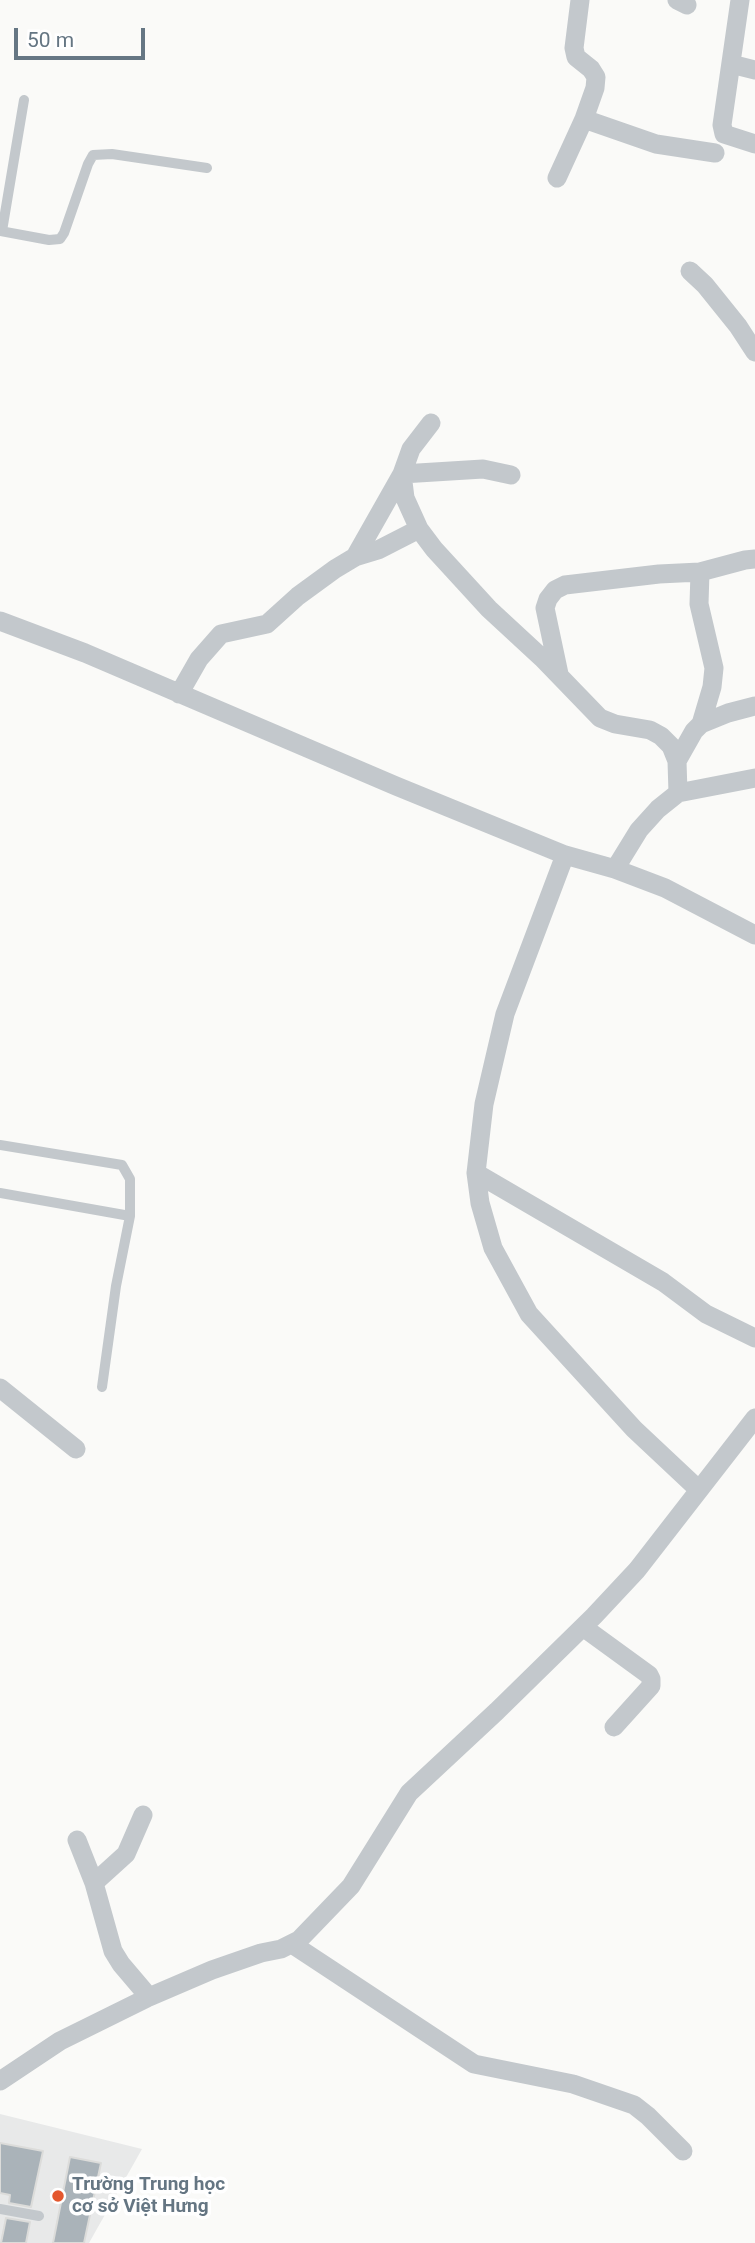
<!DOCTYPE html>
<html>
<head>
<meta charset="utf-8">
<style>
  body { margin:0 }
  #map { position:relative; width:755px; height:2243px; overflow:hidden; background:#fafaf8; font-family:Roboto,sans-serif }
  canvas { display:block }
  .scale { position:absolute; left:14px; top:28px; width:131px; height:32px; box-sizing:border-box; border:4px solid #657683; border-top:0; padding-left:9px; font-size:21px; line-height:24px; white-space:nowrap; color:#657683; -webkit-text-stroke:5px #fff; paint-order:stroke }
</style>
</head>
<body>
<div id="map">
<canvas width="755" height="2243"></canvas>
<div class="scale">50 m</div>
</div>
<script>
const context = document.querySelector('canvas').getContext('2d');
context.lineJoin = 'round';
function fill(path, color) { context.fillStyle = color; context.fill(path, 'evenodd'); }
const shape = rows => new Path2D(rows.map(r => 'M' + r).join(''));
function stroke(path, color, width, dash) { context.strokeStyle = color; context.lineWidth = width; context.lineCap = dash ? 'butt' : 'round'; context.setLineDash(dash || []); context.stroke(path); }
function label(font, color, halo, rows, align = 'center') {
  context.font = font + ' Roboto,sans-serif'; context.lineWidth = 7; context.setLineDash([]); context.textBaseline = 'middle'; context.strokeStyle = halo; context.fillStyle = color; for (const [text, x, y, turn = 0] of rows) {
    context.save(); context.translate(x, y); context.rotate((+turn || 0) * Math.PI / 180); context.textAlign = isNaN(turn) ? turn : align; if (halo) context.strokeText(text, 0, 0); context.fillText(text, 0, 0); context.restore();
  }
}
const built = shape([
  [0,2114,142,2149,89,2243,0,2243]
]);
const building = shape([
  [0,2143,43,2151,31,2207,9,2203,10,2195,0,2193,0,2143],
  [70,2157,101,2163,84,2243,53,2243,70,2157],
  [6,2218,30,2222,26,2243,1,2243,6,2218]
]);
const lane = shape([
  [0,231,49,240,60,239,64,233,88,164,93,155,112,154,207,168],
  [2,231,24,100],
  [0,1145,122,1165,130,1179,130,1216],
  [0,1193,130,1216,116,1286,102,1387],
  [0,2209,39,2216]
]);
const street = shape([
  [677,0,687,5],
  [740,0,722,125,724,134,755,144],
  [731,64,755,70],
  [584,119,656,144,715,153],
  [557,178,584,119,595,88,596,77,591,69,576,57,574,48,580,0],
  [690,271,705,285,738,326,755,352],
  [431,423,411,449,402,474,405,498,419,529,434,549,489,609,542,658,600,718,615,724,650,730,661,736,671,746,677,761,678,793],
  [355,557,402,474,483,469,511,475],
  [700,572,699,604,714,668,712,687,701,724],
  [0,621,85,653,396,786,565,855,615,869,665,888,755,935],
  [559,674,545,608,548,599,555,590,565,585,659,574,700,572,745,560,755,559],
  [179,694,199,659,221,634,267,624,298,596,335,569,355,557,378,550,419,529],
  [677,761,694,731,701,724,728,713,755,706],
  [565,855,505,1014,484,1104,476,1173,480,1203,493,1248,529,1314,634,1429,699,1490],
  [615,869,639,830,658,809,678,793,755,778],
  [476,1173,663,1282,706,1314,755,1338],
  [0,1388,76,1449],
  [583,1627,649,1675,651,1679,651,1686,614,1727],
  [77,1840,94,1883,113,1951,121,1964,149,1997],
  [94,1883,126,1854,143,1815],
  [292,1944,474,2064,573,2084,634,2105,648,2116,683,2151],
  [0,2081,60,2041,149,1997,212,1970,261,1953,281,1949,299,1940,351,1886,409,1793,497,1711,594,1616,637,1570,755,1418]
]);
const markers = [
  [58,2196,7,"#e4572e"]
];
const poiNames = [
  ["Trường Trung học",72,2185],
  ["cơ sở Việt Hưng",72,2207]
];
fill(built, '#e8e9e9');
fill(building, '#aab3b9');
stroke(building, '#dcdcda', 2);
stroke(lane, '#c3c8cc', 10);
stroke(street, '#c3c8cc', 19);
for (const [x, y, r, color] of markers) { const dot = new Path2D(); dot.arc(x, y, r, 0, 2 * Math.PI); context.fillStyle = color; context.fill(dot); stroke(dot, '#fff', 2.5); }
label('bold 19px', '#657683', '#fff', poiNames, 'left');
</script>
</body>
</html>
